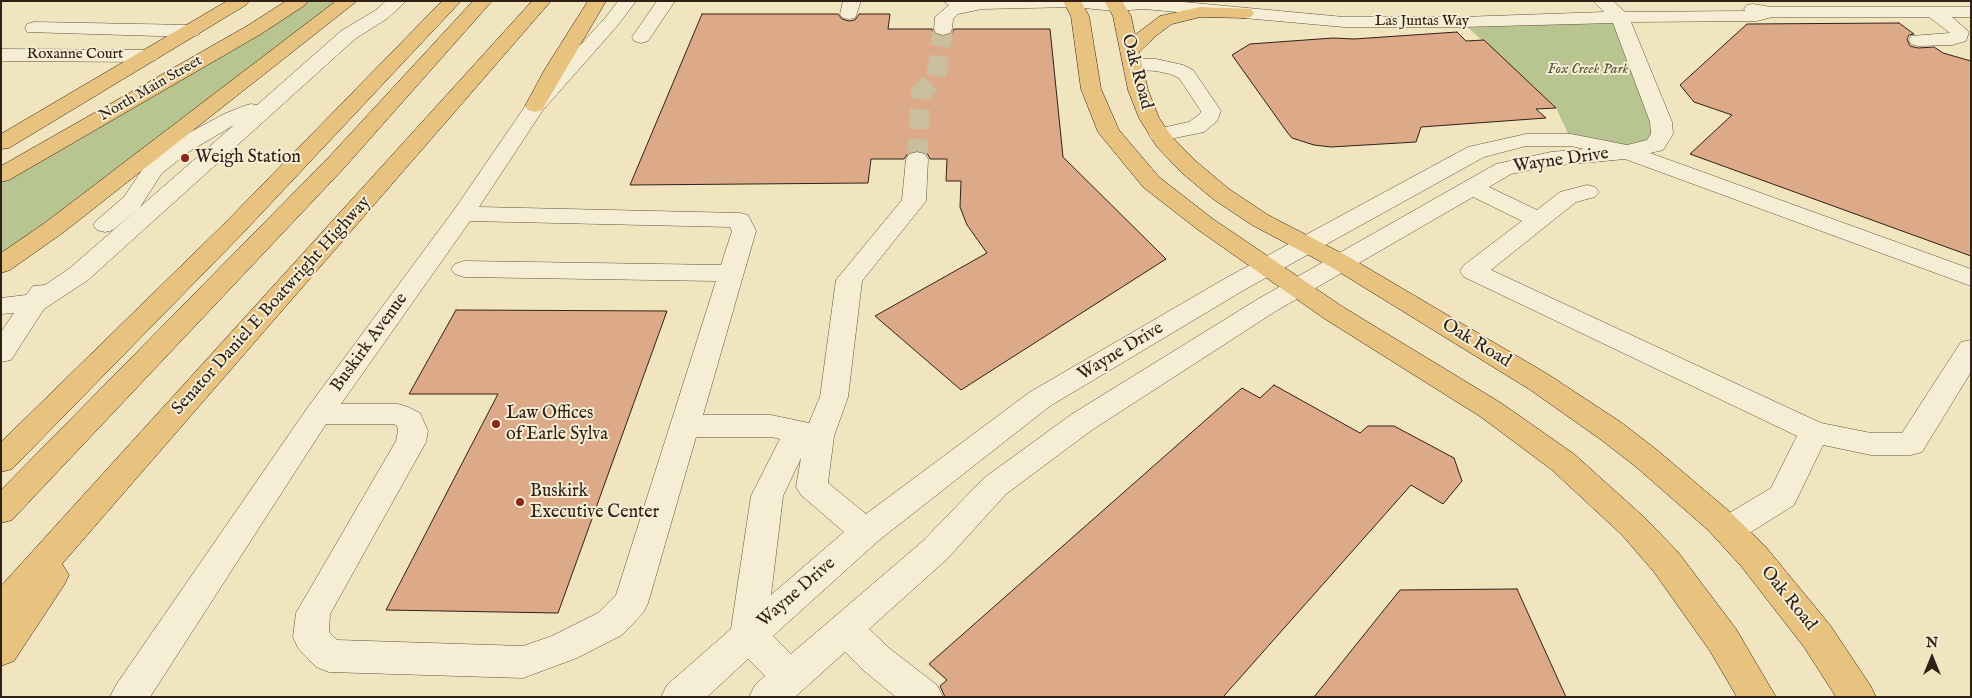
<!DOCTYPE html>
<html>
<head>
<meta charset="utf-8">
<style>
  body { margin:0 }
  #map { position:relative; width:1972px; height:698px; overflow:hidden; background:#f0e5be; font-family:"IM FELL English",serif }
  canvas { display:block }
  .frame { position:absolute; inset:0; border:2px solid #312016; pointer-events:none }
  .north { position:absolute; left:1907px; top:633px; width:50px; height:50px; -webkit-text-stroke:4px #f5eed5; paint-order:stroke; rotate:0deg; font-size:14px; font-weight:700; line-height:20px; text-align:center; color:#312016 }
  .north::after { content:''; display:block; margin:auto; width:18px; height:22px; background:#312016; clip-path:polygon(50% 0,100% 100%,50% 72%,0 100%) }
</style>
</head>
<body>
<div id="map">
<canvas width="1972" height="698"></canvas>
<div class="frame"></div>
<div class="north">N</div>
</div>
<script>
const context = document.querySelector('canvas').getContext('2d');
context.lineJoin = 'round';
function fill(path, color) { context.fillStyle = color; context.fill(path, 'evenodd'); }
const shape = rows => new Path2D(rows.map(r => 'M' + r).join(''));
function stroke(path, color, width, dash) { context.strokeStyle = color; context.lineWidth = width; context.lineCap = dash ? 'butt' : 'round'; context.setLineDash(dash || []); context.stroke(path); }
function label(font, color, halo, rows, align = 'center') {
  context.font = font + ' "IM FELL English",serif'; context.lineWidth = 4; context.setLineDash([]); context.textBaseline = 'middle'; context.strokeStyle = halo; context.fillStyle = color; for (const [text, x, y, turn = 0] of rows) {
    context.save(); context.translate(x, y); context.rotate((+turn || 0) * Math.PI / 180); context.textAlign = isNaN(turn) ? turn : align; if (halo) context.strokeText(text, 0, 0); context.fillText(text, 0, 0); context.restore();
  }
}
const green = shape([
  [301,1,348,1,1,264,1,176],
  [1620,17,1662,134,1627,152,1571,140,1556,108,1462,22]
]);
const building = shape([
  [702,14,838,14,842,19,849,21,855,20,859,14,890,14,888,29,932,29,935,35,942,37,951,35,954,29,1050,29,1063,157,1166,259,961,390,875,316,987,253,967,225,960,207,961,181,946,181,947,159,930,159,927,153,917,150,909,152,904,159,871,159,868,183,630,185,702,14],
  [1899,23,1914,34,1909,35,1907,39,1910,46,1918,48,1934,47,1943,53,1971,61,1971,256,1690,154,1732,115,1694,102,1680,85,1747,24,1899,23],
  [1457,32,1466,41,1484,40,1556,108,1536,109,1546,118,1421,127,1416,142,1331,147,1314,145,1292,138,1287,132,1232,55,1250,44,1333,38,1354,39,1457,32],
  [456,310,667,311,558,613,386,610,498,394,409,394,456,310],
  [1274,385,1360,433,1368,426,1394,426,1454,458,1462,481,1443,504,1411,485,1223,697,945,697,940,686,947,680,929,664,1242,388,1260,398,1274,385],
  [1517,589,1566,697,1314,697,1400,590,1517,589]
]);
const minorTunnel = shape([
  [917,159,921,92,936,79,943,29]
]);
const minor = shape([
  [386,1,406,1,388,18,355,39,88,280,44,309,11,360,1,362,1,332,14,313,1,314,1,298,26,295,33,286,45,285,70,268,234,125,190,151,162,173,140,207,113,230,105,232,97,230,93,225,97,220,124,197,146,164,174,141,224,114,244,106,251,104,257,105,341,31,376,10,386,1],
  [618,1,636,1,618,25,543,110,479,207,740,213,748,215,756,231,703,415,771,415,809,423,820,397,836,280,902,200,906,159,909,154,917,152,925,154,928,159,926,201,862,281,848,397,834,436,828,483,866,514,1030,392,1226,278,1468,147,1526,134,1571,134,1627,145,1647,140,1651,134,1650,122,1613,23,1462,27,1344,27,1144,9,1115,11,1073,7,982,9,958,14,953,19,952,29,950,33,943,35,936,33,934,29,935,17,949,5,943,1,1173,1,1344,17,1462,17,1604,12,1593,1,1613,1,1625,12,1745,11,1744,9,1747,5,1753,4,1771,7,1971,7,1971,17,1952,17,1969,32,1966,41,1952,45,1918,46,1911,44,1909,40,1911,36,1950,33,1929,17,1772,17,1757,21,1631,22,1672,122,1673,134,1663,150,1650,153,1971,269,1971,286,1625,159,1551,166,1511,174,1489,187,1537,210,1560,192,1587,185,1595,187,1599,192,1595,197,1576,202,1491,270,1821,423,1871,433,1902,433,1961,342,1971,340,1971,372,1922,452,1911,455,1871,455,1823,445,1794,505,1740,539,1728,543,1716,539,1712,530,1716,521,1771,488,1797,436,1464,277,1460,271,1464,265,1522,221,1473,197,1276,311,1092,430,1006,494,947,559,869,629,889,648,937,685,943,697,896,697,863,670,845,652,795,697,749,697,755,685,765,676,748,659,707,697,661,697,667,685,731,629,751,496,780,439,771,437,696,437,648,603,643,613,622,635,577,658,523,678,329,672,316,667,298,648,293,637,296,613,396,441,398,431,397,426,394,424,326,424,150,697,110,697,116,685,308,407,454,210,528,102,606,17,618,1],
  [1526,146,1571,146,1584,149,1551,152,1496,164,1258,299,1072,414,984,478,923,541,791,654,773,636,878,541,1050,406,1244,290,1484,157,1526,146],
  [470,221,730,227,732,231,721,265,464,261,455,264,451,269,455,274,464,277,716,281,616,595,598,613,552,636,523,646,337,640,329,632,330,614,426,442,428,431,420,413,408,407,398,404,341,404,470,221],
  [801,458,796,487,801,495,844,532,771,595,783,496,801,458],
  [657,1,675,1,648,41,641,43,634,41,632,37,657,1],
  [843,1,861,1,855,18,849,19,843,18,840,14,843,1],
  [34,22,191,25,198,27,200,31,198,35,191,37,27,32,25,28,27,24,34,22],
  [1,49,149,50,156,52,159,56,156,60,149,62,1,61,1,49],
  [1133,59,1156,59,1183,65,1193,70,1221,111,1217,121,1204,132,1160,141,1152,140,1149,135,1152,130,1189,122,1200,114,1201,111,1179,78,1170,74,1156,71,1126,69,1123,65,1126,61,1133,59]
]);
const major = shape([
  [227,1,249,1,246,5,9,148,1,149,1,134,227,1],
  [286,1,308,1,305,5,261,34,9,180,1,182,1,166,247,26,286,1],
  [1063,1,1081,1,1089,16,1101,89,1119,130,1159,177,1213,219,1343,307,1501,403,1574,454,1644,517,1678,552,1736,629,1776,697,1737,697,1710,651,1654,572,1622,535,1552,470,1481,417,1325,319,1197,229,1143,187,1098,132,1081,89,1071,16,1063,1],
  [1104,1,1122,1,1131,16,1135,35,1160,16,1200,7,1251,9,1254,13,1251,17,1245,18,1200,17,1172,24,1157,35,1139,52,1148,90,1159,118,1173,138,1198,163,1229,189,1268,215,1349,257,1549,375,1622,423,1657,450,1730,512,1765,546,1830,625,1870,685,1876,697,1836,697,1804,647,1741,566,1708,530,1635,466,1600,439,1529,389,1331,267,1252,225,1213,199,1182,173,1157,147,1139,118,1128,90,1113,16,1104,1]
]);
const highway = shape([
  [336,1,357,1,64,232,10,270,1,273,1,253,46,222,336,1],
  [442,1,461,1,243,233,12,469,1,472,1,442,225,223,442,1],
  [473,1,492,1,345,167,12,520,1,523,1,490,329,157,473,1],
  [532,1,551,1,62,564,69,575,64,585,14,661,1,666,1,586,532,1],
  [588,1,606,1,542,110,535,112,528,110,525,106,545,69,588,1]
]);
const markers = [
  [185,158,5,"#8f2418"],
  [496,424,5,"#8f2418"],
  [520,502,5,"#8f2418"]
];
const farStreetnames = [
  ["Las Juntas Way",1422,22],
  ["Roxanne Court",75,55],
  ["North Main Street",151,89,-30]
];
const farParknames = [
  ["Fox Creek Park",1588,70]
];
const streetNames = [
  ["Oak Road",1136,72,75],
  ["Wayne Drive",1561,161,-8],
  ["Senator Daniel E Boatwright Highway",272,306,-48],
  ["Buskirk Avenue",370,343,-54],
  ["Oak Road",1476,344,31],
  ["Wayne Drive",1121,352,-31],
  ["Wayne Drive",797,593,-41],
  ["Oak Road",1788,599,51]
];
const poiNames = [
  ["Weigh Station",195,158],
  ["Law Offices",506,414],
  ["of Earle Sylva",506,435],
  ["Buskirk",530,492],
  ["Executive Center",530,513]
];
fill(green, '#b9c591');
fill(building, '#dcaa89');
stroke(building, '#312016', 1);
stroke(minorTunnel, '#cabe9c', 20, [20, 10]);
stroke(minor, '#615140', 1);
stroke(major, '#312016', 1);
stroke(highway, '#312016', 1);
fill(minor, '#f5eed5');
fill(major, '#e8c27f');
fill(highway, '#e8c27f');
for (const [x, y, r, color] of markers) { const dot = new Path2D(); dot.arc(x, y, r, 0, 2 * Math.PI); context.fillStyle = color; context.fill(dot); stroke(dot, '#f5eed5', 2); }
label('15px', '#312016', '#f5eed5', farStreetnames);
label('italic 15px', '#5a523b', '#f5eed5', farParknames);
label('18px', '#312016', '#f5eed5', streetNames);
label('18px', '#312016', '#f5eed5', poiNames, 'left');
</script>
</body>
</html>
